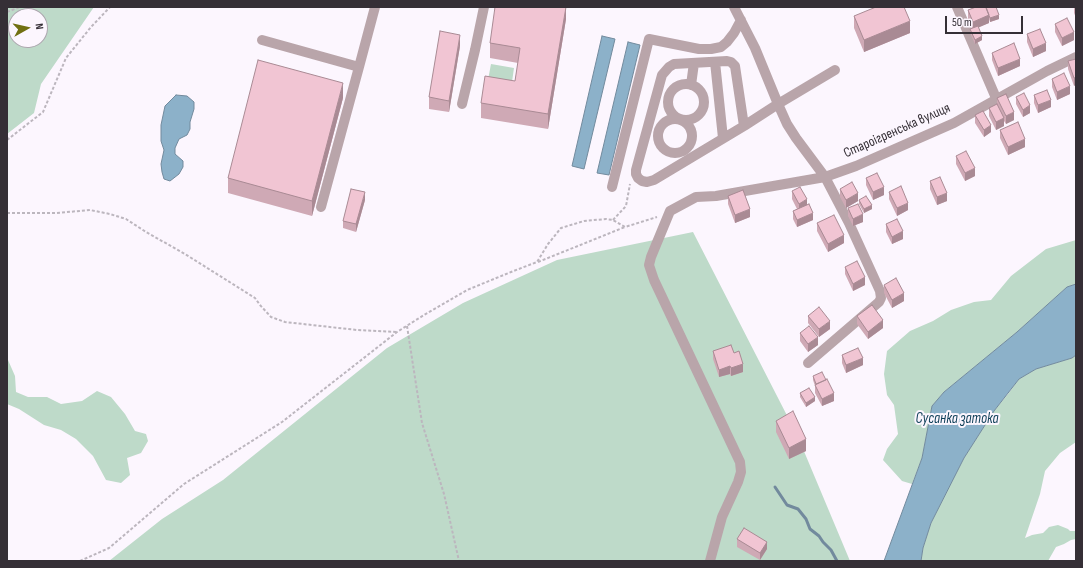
<!DOCTYPE html>
<html>
<head>
<meta charset="utf-8">
<style>
  body { margin:0 }
  #map { position:relative; width:1083px; height:568px; overflow:hidden; background:#fcf6fe; font-family:"Sofia Sans Condensed",sans-serif }
  canvas { display:block }
  .frame { position:absolute; inset:0; border:8px solid #352f36; pointer-events:none }
  .north { position:absolute; left:8px; top:8px; width:40px; height:40px; box-sizing:border-box; background:#fcf6fe; border:1px solid #aca6ae; border-radius:50%; rotate:82deg; font-size:11px; font-weight:700; line-height:16px; text-align:center; color:#352f36 }
  .north::after { content:''; display:block; margin:auto; width:14px; height:18px; background:#717012; clip-path:polygon(50% 0,100% 100%,50% 72%,0 100%) }
  .scale { position:absolute; left:945px; top:16px; width:78px; height:18px; box-sizing:border-box; border:2px solid #352f36; border-top:0; padding-left:5px; font-size:12px; line-height:14px; white-space:nowrap; color:#352f36; -webkit-text-stroke:3px #fcf6fe; paint-order:stroke }
</style>
</head>
<body>
<div id="map">
<canvas width="1083" height="568"></canvas>
<div class="frame"></div>
<div class="north">N</div>
<div class="scale">50 m</div>
</div>
<script>
const context = document.querySelector('canvas').getContext('2d');
context.lineJoin = 'round';
function fill(path, color) { context.fillStyle = color; context.fill(path, 'evenodd'); }
const shape = rows => new Path2D(rows.map(r => 'M' + r).join(''));
function stroke(path, color, width, dash) { context.strokeStyle = color; context.lineWidth = width; context.lineCap = dash ? 'butt' : 'round'; context.setLineDash(dash || []); context.stroke(path); }
function label(font, color, halo, rows, align = 'center') {
  context.font = font + ' "Sofia Sans Condensed",sans-serif'; context.lineWidth = 4; context.setLineDash([]); context.textBaseline = 'middle'; context.strokeStyle = halo; context.fillStyle = color; for (const [text, x, y, turn = 0] of rows) {
    context.save(); context.translate(x, y); context.rotate((+turn || 0) * Math.PI / 180); context.textAlign = isNaN(turn) ? turn : align; if (halo) context.strokeText(text, 0, 0); context.fillText(text, 0, 0); context.restore();
  }
}
const green = shape([
  [7,7,94,7,41,84,34,113,7,134],
  [16,16,40,16,40,40,16,40],
  [491,64,514,68,511,89,487,85],
  [693,232,798,437,850,561,109,561,162,519,223,480,387,348,463,303,557,260],
  [1076,240,1076,284,1067,287,1017,332,944,392,932,406,922,458,912,484,902,481,883,460,887,449,898,434,894,405,887,395,884,374,887,351,910,331,933,321,951,310,974,302,991,300,1011,276,1046,249],
  [1076,355,1076,442,1060,453,1045,471,1040,494,1025,538,1032,535,1043,533,1049,527,1058,525,1068,529,1070,531,1076,531,1076,539,1071,540,1064,544,1056,547,1048,561,921,561,923,548,931,523,964,458,994,411,1008,394,1019,379,1036,369,1072,358],
  [7,360,8,360,15,376,16,392,28,397,47,397,61,404,82,401,97,391,111,397,125,414,135,431,146,434,148,441,141,453,127,458,130,475,121,483,106,480,93,456,76,439,61,430,44,425,19,409,7,404]
]);
const water = shape([
  [602,36,615,39,584,169,572,166,602,36],
  [628,42,640,45,609,175,597,173,628,42],
  [176,95,187,96,194,102,194,109,190,122,190,129,187,135,179,139,175,148,175,154,183,161,183,167,179,174,170,181,164,179,162,172,161,164,164,150,161,141,161,125,165,106,176,95],
  [1076,284,1076,355,1072,358,1036,369,1019,379,994,411,964,458,931,523,923,548,921,561,884,561,922,458,932,406,944,392,1017,332,1067,287,1076,284]
]);
const stream = shape([
  [775,487,787,505,798,509,806,519,810,529,819,536,823,542,831,550,837,561]
]);
const path = shape([
  [7,12,20,7],
  [7,140,43,112,66,58,91,27,110,7],
  [7,213,57,213,90,210,110,214,126,219,146,232,185,254,255,298,260,305,271,317,285,322,357,330,396,332],
  [613,220,626,206,630,184],
  [538,262,625,227],
  [407,326,422,423,444,494,459,561],
  [80,561,109,548,184,484,282,422,397,332,424,315,467,290,511,272,537,262,548,244,561,228,584,221,606,219,613,220,625,227,657,217]
]);
const minor = shape([
  [734,7,755,48,778,104,787,124,796,138,825,177,849,223,880,291,881,298,879,302,808,363],
  [957,7,996,98],
  [262,40,359,67,375,7],
  [715,62,723,138],
  '668 102a18 18 0 1 1 36 0a18 18 0 1 1-36 0Z',
  [691,85,694,63],
  [462,104,475,50,484,7],
  '658 136a17 17 0 1 1 34 0a17 17 0 1 1-34 0Z',
  [744,126,735,66,731,62,727,61,674,64,669,67,662,75,636,170,636,174,638,178,642,181,647,182,654,180,744,126,778,104,835,70],
  [612,187,649,39,699,49,711,49,721,47,727,42,734,33,741,20],
  [321,207,359,67],
  [710,561,722,517,738,482,741,472,740,462,654,280,649,265,651,257,670,211,696,197,716,196,825,177,856,166,954,123,1047,71,1076,57]
]);
const wall = shape([
  [566,7,566,19,548,129,481,118,481,103,515,81,518,63,490,58,490,43],
  [1074,7,1076,7,1076,18,1074,13],
  [986,9,999,19,990,22,989,19,989,23,978,27,982,40,975,44,970,33,970,29,972,29,968,18,968,10],
  [854,16,910,33,864,52,854,28],
  [1055,24,1074,40,1062,46,1055,32],
  [1027,34,1046,51,1033,57,1027,42],
  [460,46,449,112,429,109,429,97],
  [992,53,1020,66,998,76,992,60],
  [1076,59,1074,86,1068,69,1068,61],
  [1052,79,1070,94,1057,100,1052,87],
  [1034,95,1051,107,1038,113,1034,103],
  [1016,97,1030,113,1023,117,1016,104],
  [343,98,312,216,228,193,228,178],
  [997,98,1014,120,1006,124,1004,121,1004,126,996,130,989,116,989,108,997,104],
  [975,115,991,132,984,137,975,123],
  [1000,130,1025,147,1008,155,1000,138],
  [956,156,975,176,965,181,956,164],
  [866,178,884,195,873,200,866,185],
  [930,181,947,201,937,205,930,189],
  [840,189,858,201,846,208,840,197],
  [792,191,807,205,813,220,797,227,793,219,793,211,797,209,792,199],
  [889,192,908,210,897,216,889,199],
  [728,196,750,217,735,223,728,204],
  [365,200,356,232,343,228,343,221],
  [859,200,872,209,864,213,859,204],
  [848,208,863,222,853,226,848,216],
  [817,223,844,243,828,252,817,231],
  [886,224,903,239,892,244,886,232],
  [845,267,865,285,853,291,845,274],
  [884,285,904,301,892,308,884,293],
  [808,316,830,329,819,337,808,323],
  [857,316,883,328,868,339,857,324],
  [800,333,818,345,808,352,800,341],
  [713,351,734,353,743,372,731,376,730,374,719,377,713,359],
  [842,355,863,365,846,373,842,363],
  [813,376,834,401,822,406,815,393,815,386,813,380],
  [800,393,815,401,806,407,800,397],
  [776,421,806,451,789,459,776,432],
  [737,539,767,549,760,560,737,547]
]);
const shadedWall = shape([
  [566,7,566,19,548,129,548,114],
  [989,15,989,23,973,30,973,22],
  [999,15,999,19,990,22,990,18],
  [910,21,910,33,864,52,864,40],
  [1074,32,1074,40,1062,46,1062,38],
  [460,35,460,46,449,112,449,101],
  [982,36,982,40,975,44,975,40],
  [1046,43,1046,51,1033,57,1033,49],
  [1020,59,1020,66,998,76,998,68],
  [1076,77,1076,85,1074,86,1074,78],
  [343,83,343,98,312,216,312,201],
  [1070,86,1070,94,1057,100,1057,92],
  [1051,100,1051,107,1038,113,1038,105],
  [1030,105,1030,113,1023,117,1023,110],
  [1014,112,1014,120,1006,124,1006,116],
  [1004,118,1004,126,996,130,996,122],
  [991,125,991,132,984,137,984,130],
  [1025,139,1025,147,1008,155,1008,147],
  [975,168,975,176,965,181,965,173],
  [884,187,884,195,873,200,873,192],
  [365,192,365,200,356,232,356,224],
  [858,193,858,201,846,208,846,200],
  [947,193,947,201,937,205,937,197],
  [807,199,807,207,799,211,799,204],
  [908,203,908,210,897,216,897,208],
  [872,205,872,209,864,213,864,209],
  [750,209,750,217,735,223,735,215],
  [813,213,813,220,797,227,797,220],
  [863,214,863,222,853,226,853,219],
  [903,231,903,239,892,244,892,237],
  [844,235,844,243,828,252,828,244],
  [865,277,865,285,853,291,853,284],
  [904,293,904,301,892,308,892,300],
  [883,320,883,328,868,339,868,332],
  [830,321,830,329,819,337,819,329],
  [818,337,818,345,808,352,808,344],
  [863,358,863,365,846,373,846,365],
  [743,364,743,372,731,376,731,368],
  [730,366,730,374,719,377,719,370],
  [834,393,834,401,822,406,822,399],
  [815,397,815,401,806,407,806,403],
  [806,439,806,451,789,459,789,448],
  [767,542,767,549,760,560,760,553]
]);
const building = shape([
  [495,7,566,7,548,114,481,103,485,76,515,81,520,48,490,43,495,7],
  [876,7,904,7,910,21,864,40,854,16,876,7],
  [976,7,986,7,989,15,973,22,968,10,976,7],
  [988,7,996,7,999,15,990,18,986,8,988,7],
  [1067,18,1074,32,1062,38,1055,24,1067,18],
  [978,26,982,36,975,40,970,29,978,26],
  [1040,29,1046,43,1033,49,1027,34,1040,29],
  [440,31,460,35,449,101,429,97,440,31],
  [1014,43,1020,59,998,68,992,53,1014,43],
  [1076,59,1076,77,1074,78,1068,61,1076,59],
  [258,60,343,83,312,201,228,178,258,60],
  [1064,73,1070,86,1057,92,1052,79,1064,73],
  [1047,90,1051,100,1038,105,1034,95,1047,90],
  [1024,93,1030,105,1023,110,1016,97,1024,93],
  [1006,94,1014,112,1006,116,997,98,1006,94],
  [997,104,1004,118,996,122,989,108,997,104],
  [983,111,991,125,984,130,975,115,983,111],
  [1018,122,1025,139,1008,147,1000,130,1018,122],
  [966,151,975,168,965,173,956,156,966,151],
  [877,173,884,187,873,192,866,178,877,173],
  [940,177,947,193,937,197,930,181,940,177],
  [852,182,858,193,846,200,840,189,852,182],
  [901,186,908,203,897,208,889,192,901,186],
  [800,187,807,199,799,204,792,191,800,187],
  [351,189,365,192,356,224,343,221,351,189],
  [743,190,750,209,735,215,728,196,743,190],
  [866,196,872,205,864,209,859,200,866,196],
  [809,204,813,213,797,220,793,211,809,204],
  [858,204,863,214,853,219,848,208,858,204],
  [834,215,844,235,828,244,817,223,834,215],
  [897,219,903,231,892,237,886,224,897,219],
  [857,261,865,277,853,284,845,267,857,261],
  [896,278,904,293,892,300,884,285,896,278],
  [872,305,883,320,868,332,857,316,872,305],
  [819,307,830,321,819,329,808,316,819,307],
  [809,326,818,337,808,344,800,333,809,326],
  [731,345,734,353,739,351,743,364,731,368,730,366,719,370,713,351,731,345],
  [858,348,863,358,846,365,842,355,858,348],
  [822,372,826,380,816,384,813,376,822,372],
  [827,379,834,393,822,399,815,385,827,379],
  [809,388,815,397,806,403,800,393,809,388],
  [793,411,806,439,789,448,776,421,793,411],
  [744,528,767,542,760,553,737,539,744,528]
]);
const streetNames = [
  ["Староігренська вулиця",897,131,-24]
];
const waterNames = [
  ["Сусанка затока",957,419]
];
fill(green, '#bedac9');
fill(water, '#8cb1c9');
stroke(water, '#728a9d', 1);
stroke(stream, '#728a9d', 3);
stroke(path, '#bcb6be', 2, [3, 2]);
stroke(minor, '#b9a5aa', 10);
fill(wall, '#cfa9b5');
fill(shadedWall, '#a98a94');
fill(building, '#f1c5d3');
stroke(building, '#a98a94', 1);
label('14px', '#352f36', '#fcf6fe', streetNames);
label('italic 15px', '#0d3e57', '#fcf6fe', waterNames);
</script>
</body>
</html>
